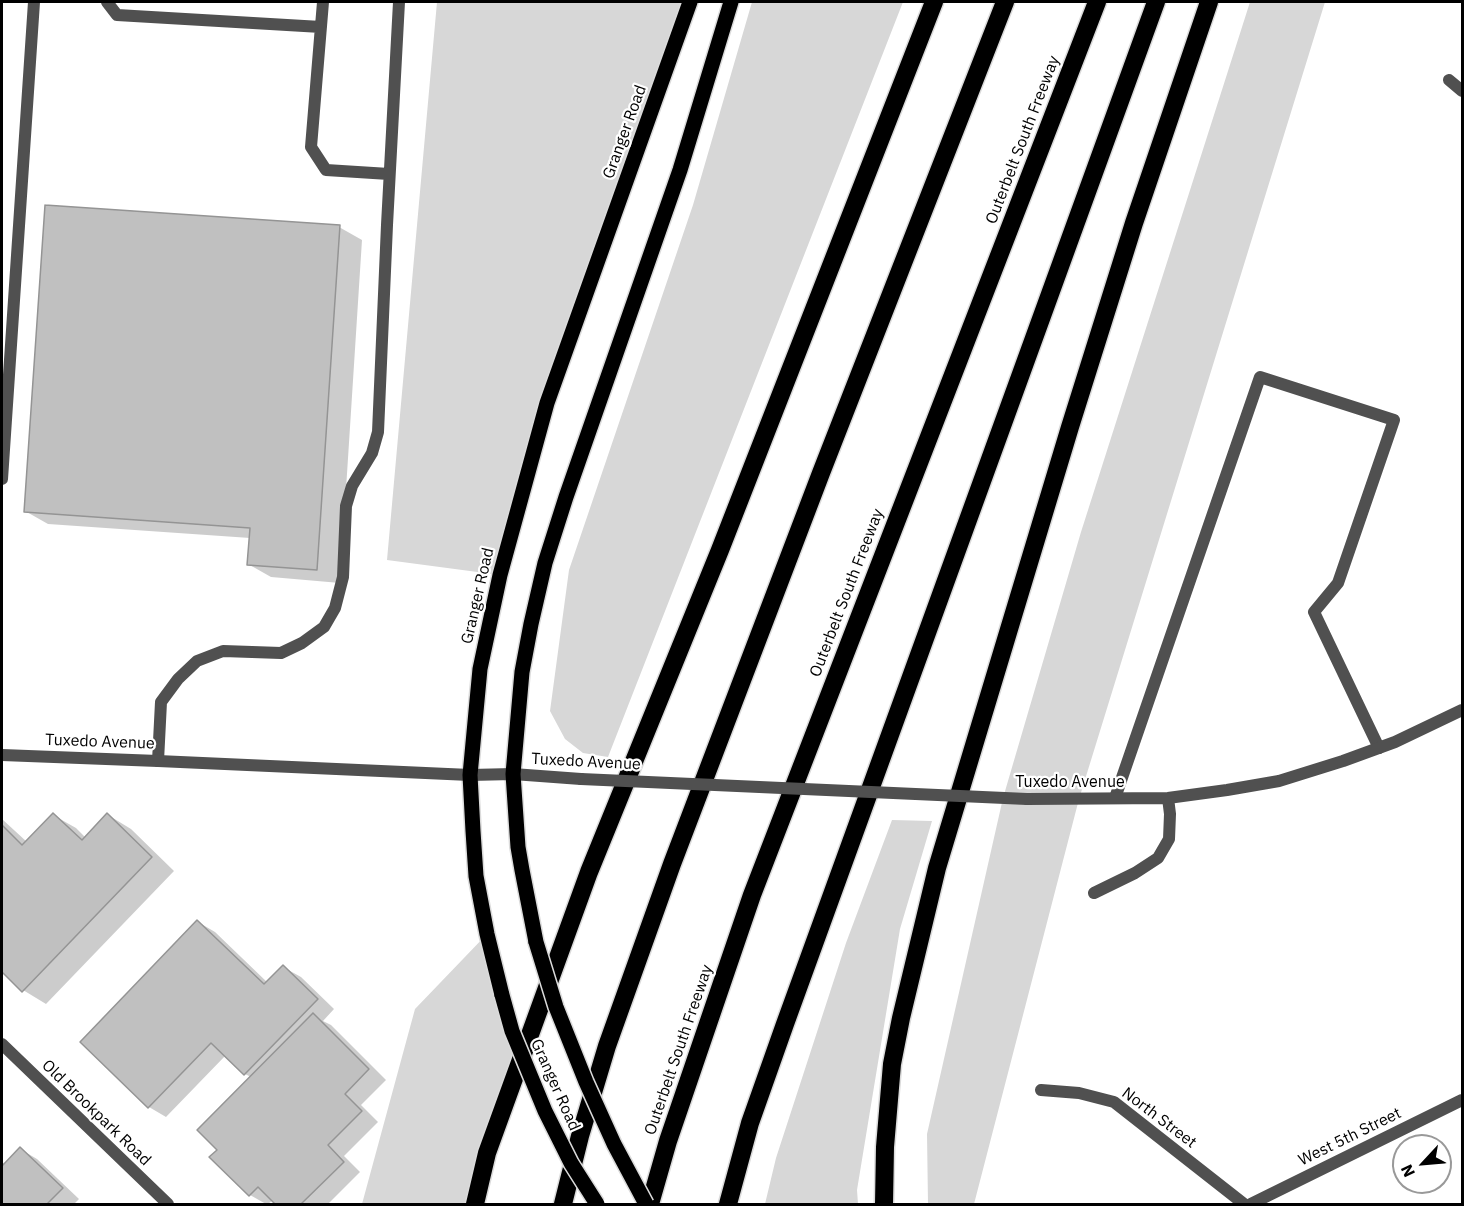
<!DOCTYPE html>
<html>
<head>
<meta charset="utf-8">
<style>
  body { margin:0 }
  #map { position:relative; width:1464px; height:1206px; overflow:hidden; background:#fff; font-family:"IBM Plex Sans",sans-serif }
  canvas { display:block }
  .frame { position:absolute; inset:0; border:3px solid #000; pointer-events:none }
  .north { position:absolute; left:1392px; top:1134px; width:60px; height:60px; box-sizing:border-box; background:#fff; border:2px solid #999; border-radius:50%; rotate:244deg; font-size:16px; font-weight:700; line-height:24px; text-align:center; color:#000 }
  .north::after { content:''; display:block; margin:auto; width:21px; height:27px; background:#000; clip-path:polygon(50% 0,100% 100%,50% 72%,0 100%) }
</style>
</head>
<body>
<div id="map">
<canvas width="1464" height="1206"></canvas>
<div class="frame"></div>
<div class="north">N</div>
</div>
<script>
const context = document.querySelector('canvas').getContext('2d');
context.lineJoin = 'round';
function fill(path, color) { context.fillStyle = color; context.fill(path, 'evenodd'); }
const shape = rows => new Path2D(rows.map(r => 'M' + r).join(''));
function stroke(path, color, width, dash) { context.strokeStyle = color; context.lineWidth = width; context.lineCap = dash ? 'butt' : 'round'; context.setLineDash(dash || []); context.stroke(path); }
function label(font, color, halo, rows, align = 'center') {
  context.font = font + ' "IBM Plex Sans",sans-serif'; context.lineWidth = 4.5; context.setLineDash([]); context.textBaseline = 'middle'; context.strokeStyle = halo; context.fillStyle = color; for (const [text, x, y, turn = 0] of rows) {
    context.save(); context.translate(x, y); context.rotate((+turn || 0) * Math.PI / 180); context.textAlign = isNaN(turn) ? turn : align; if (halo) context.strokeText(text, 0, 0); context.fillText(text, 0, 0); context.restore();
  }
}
const green = shape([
  [437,2,690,2,547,403,500,575,387,560],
  [752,2,903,2,608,757,583,753,565,739,550,711,569,570,693,205],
  [1250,2,1325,2,1079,799,974,1204,928,1204,927,1134,1003,798,1081,532],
  [892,820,932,821,900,929,857,1190,858,1204,765,1204,776,1158,846,943],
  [487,934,523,1058,475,1204,362,1204,415,1009]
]);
const shadow = shape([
  [339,227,362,240,340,583,271,577,248,564,250,538,48,524,25,511],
  [53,815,76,828,86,838,108,815,131,829,174,871,46,1004,23,990,2,970,2,819,27,842],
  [198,922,215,932,268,983,283,967,301,977,334,1009,323,1021,331,1025,386,1080,361,1105,378,1122,344,1156,360,1172,328,1204,277,1204,273,1200,268,1204,266,1204,250,1195,219,1150,251,1077,245,1074,226,1055,166,1117,149,1107],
  [20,1149,37,1159,79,1199,74,1204,2,1204,2,1161,5,1165]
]);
const building = shape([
  [45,205,340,225,317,570,247,565,250,528,24,512,45,205],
  [53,813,82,840,107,813,152,857,22,992,2,972,2,825,22,845,53,813],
  [197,920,264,984,283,965,318,999,244,1075,211,1043,148,1108,80,1042,197,920],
  [313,1013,369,1069,345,1094,362,1111,328,1145,344,1162,301,1204,275,1204,258,1187,249,1196,209,1157,217,1150,197,1130,313,1013],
  [20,1147,63,1188,47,1204,2,1204,2,1166,20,1147]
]);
const lane = shape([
  [107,2,117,15,321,27],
  [323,2,311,147,326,170,389,174],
  [2,479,34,2],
  [158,761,161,702,178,679,197,661,223,651,281,653,302,643,324,627,335,608,343,577,346,506,352,486,372,453,378,432,387,225,399,2],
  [1115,798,1260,377,1394,420,1338,583,1314,612,1379,748]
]);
const street = shape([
  [1449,80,1462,91],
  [2,755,158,761,470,775,513,774,581,779],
  [1027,799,1168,798,1227,790,1279,781,1343,761,1395,742,1462,710],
  [1094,893,1135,873,1158,858,1169,839,1170,814,1168,798],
  [2,1044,168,1204],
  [1041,1090,1079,1093,1114,1102,1244,1204],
  [1251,1204,1462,1100]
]);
const primary = shape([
  [536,942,522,870,518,847,513,774,522,672,531,624,545,563,566,497,680,170,731,2],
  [502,995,487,934,476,876,473,831,470,775,480,669,500,575,547,403,690,2]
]);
const highway = shape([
  [475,1204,487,1153,589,872,720,550,934,2],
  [563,1204,580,1136,607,1046,672,864,821,473,1005,2],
  [650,1204,668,1141,752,895,1097,2],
  [728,1204,750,1123,785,1024,1156,2],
  [884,1204,885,1147,892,1064,901,1018,937,868,1070,427,1134,223,1209,2]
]);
const streetBridge = shape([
  [581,779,1027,799]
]);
const primaryBridge = shape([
  [536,942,556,1007,586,1082,614,1144,646,1204],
  [502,995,512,1031,545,1111,571,1163,597,1204]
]);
const streetNames = [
  ["Granger Road",625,132,-70],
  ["Outerbelt South Freeway",1023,140,-69],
  ["Outerbelt South Freeway",847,593,-69],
  ["Granger Road",478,596,-77],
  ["Tuxedo Avenue",100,742,2],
  ["Tuxedo Avenue",586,762,3],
  ["Tuxedo Avenue",1070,782],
  ["Outerbelt South Freeway",679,1050,-71],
  ["Granger Road",555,1085,66],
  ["Old Brookpark Road",96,1113,44],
  ["North Street",1159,1118,37],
  ["West 5th Street",1350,1137,-26]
];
fill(green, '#d7d7d7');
fill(shadow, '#0003');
fill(building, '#c0c0c0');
stroke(building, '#949494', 1.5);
stroke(primary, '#dbdbdb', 18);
stroke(highway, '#dbdbdb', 21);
stroke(lane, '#505050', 12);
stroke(street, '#505050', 12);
stroke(primary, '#000', 15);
stroke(highway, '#000', 18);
stroke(primaryBridge, '#dbdbdb', 18, []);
stroke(streetBridge, '#505050', 12);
stroke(primaryBridge, '#000', 15);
label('16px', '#000', '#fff', streetNames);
</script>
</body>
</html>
